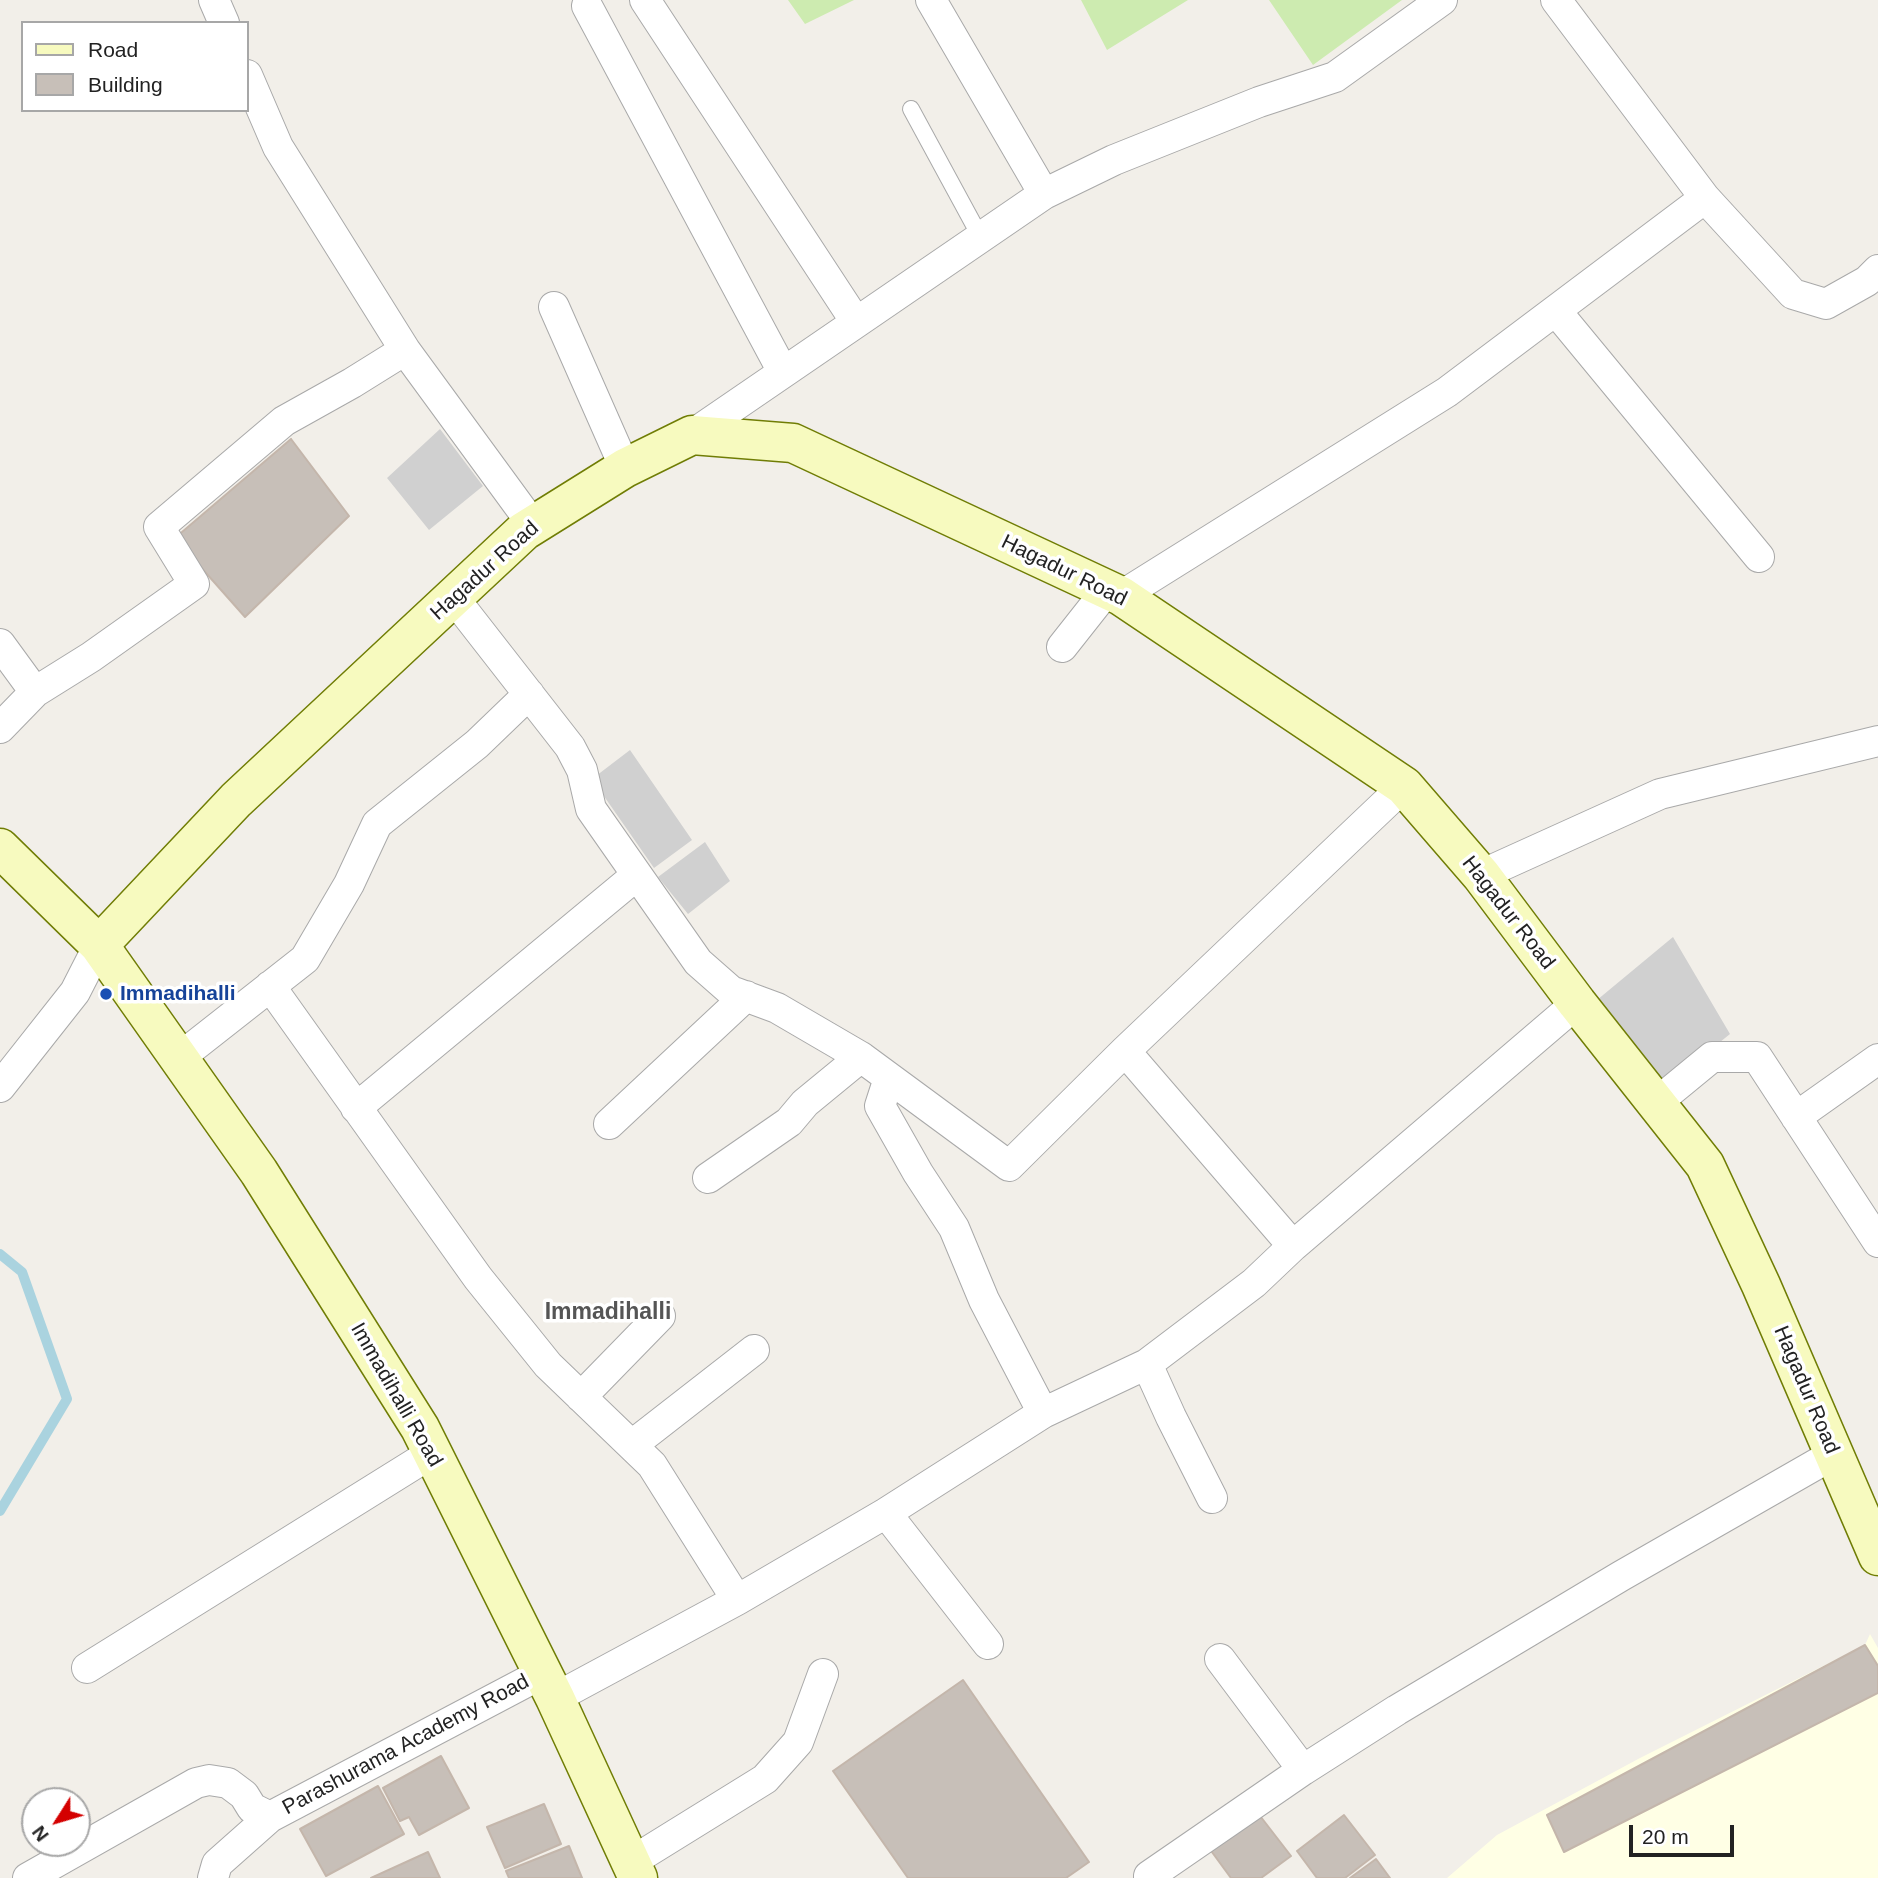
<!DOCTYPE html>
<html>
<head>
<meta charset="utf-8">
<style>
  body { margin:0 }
  #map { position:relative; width:1878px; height:1878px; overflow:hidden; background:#f2efe9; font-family:Helvetica,sans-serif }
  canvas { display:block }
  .legend { position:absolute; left:21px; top:21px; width:228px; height:91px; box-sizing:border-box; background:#fff; border:2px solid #a7a7a7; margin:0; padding:9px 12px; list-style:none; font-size:21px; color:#222 }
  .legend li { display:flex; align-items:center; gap:14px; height:35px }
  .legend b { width:35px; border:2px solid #a7a7a7 }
  .north { position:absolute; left:21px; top:1787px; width:70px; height:70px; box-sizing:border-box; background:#fff; border:2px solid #a7a7a7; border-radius:50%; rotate:233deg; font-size:19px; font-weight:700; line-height:28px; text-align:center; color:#222 }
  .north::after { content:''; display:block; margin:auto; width:24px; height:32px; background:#d40000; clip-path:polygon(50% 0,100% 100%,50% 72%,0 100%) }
  .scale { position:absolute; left:1629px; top:1825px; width:105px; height:32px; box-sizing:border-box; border:4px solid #222; border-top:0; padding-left:9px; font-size:21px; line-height:24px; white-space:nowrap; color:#222; -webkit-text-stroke:5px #fff; paint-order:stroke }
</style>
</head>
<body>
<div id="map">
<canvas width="1878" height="1878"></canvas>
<ul class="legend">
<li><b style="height:9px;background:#f7fabf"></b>Road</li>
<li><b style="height:19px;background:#c7bfb8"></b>Building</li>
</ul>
<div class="north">N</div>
<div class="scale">20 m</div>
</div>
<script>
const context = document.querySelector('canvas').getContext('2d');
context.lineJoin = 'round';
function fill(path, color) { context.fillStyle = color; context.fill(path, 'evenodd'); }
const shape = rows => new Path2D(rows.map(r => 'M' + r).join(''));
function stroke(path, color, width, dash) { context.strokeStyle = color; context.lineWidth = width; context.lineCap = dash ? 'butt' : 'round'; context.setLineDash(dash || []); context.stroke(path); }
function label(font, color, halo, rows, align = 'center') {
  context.font = font + ' Helvetica,sans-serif'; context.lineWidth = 7; context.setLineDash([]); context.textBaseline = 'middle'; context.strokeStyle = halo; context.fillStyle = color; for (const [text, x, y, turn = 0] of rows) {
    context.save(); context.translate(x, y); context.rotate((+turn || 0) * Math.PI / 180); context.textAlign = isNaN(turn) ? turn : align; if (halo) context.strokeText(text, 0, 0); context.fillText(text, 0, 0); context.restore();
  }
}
const education = shape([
  [1870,1634,1878,1648,1878,1878,1447,1878,1497,1835,1640,1758,1865,1645]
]);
const religious = shape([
  [440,429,483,486,429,530,387,478],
  [630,750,692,840,654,868,592,779],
  [705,842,730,881,688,914,658,877],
  [1673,937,1730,1034,1658,1092,1591,1005]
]);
const grass = shape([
  [788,0,854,0,805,24],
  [1081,0,1188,0,1107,50],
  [1269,0,1402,0,1313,65]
]);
const stream = shape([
  [0,1254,22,1272,67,1399,0,1511]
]);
const building = shape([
  [291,439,349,516,245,617,175,538,291,439],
  [1865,1645,1878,1666,1878,1693,1564,1852,1547,1815,1865,1645],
  [963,1680,1089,1862,1066,1878,908,1878,833,1771,963,1680],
  [441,1756,469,1808,419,1835,409,1817,400,1821,383,1788,441,1756],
  [378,1786,404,1834,326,1876,300,1829,378,1786],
  [544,1804,561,1844,505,1868,487,1827,544,1804],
  [1257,1812,1291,1856,1261,1878,1231,1878,1209,1848,1257,1812],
  [1344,1815,1375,1855,1345,1878,1317,1878,1297,1851,1344,1815],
  [569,1846,582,1878,509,1878,506,1871,569,1846],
  [428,1852,440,1878,371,1878,428,1852],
  [1376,1859,1390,1878,1350,1878,1376,1859]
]);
const lane = shape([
  [911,109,981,238]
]);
const street = shape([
  [214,0,224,23],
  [645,0,856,322],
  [931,0,1044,194],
  [587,6,783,372],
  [247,75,278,147,405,350,533,525],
  [1705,198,1793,294,1826,304,1867,281,1878,270],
  [554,307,625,468],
  [1556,311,1759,557],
  [692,435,1044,194,1114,160,1259,102,1335,77,1442,0],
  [1121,596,1447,392,1705,198,1556,0],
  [453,597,570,747,582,770,591,809,698,962,731,991,777,1008,861,1057,1009,1166,1125,1051,1404,786],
  [0,644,35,692],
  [1062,647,1107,590],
  [0,728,35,692,91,657,194,584,159,527,284,421,352,383,405,350],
  [1481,875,1660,794,1878,741],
  [270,986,478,1278,548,1365,652,1465,737,1600],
  [1125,1051,1293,1246],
  [179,1058,305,959,349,884,377,824,477,744,529,694],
  [889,1078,880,1106,918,1173,954,1228,984,1300,1043,1413],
  [0,1087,75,992,99,945],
  [1656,1103,1712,1057,1757,1057,1878,1242],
  [356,1108,637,875],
  [1796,1117,1878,1059],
  [609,1124,746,996],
  [708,1178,789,1122,805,1103,861,1057],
  [1147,1364,1171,1417,1212,1498],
  [581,1397,660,1316],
  [632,1445,754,1350],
  [886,1513,988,1644],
  [1220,1659,1303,1770],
  [87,1668,432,1453],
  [555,1698,737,1600,886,1513,1043,1413,1147,1364,1254,1283,1293,1246,1577,1003],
  [631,1862,765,1779,798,1742,823,1674],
  [1149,1876,1303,1770,1397,1710,1621,1576,1834,1454],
  [28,1878,196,1783,209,1780,228,1783,244,1795,252,1808,270,1817,543,1673],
  [213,1878,217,1864,270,1817]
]);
const secondary = shape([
  [0,848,99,945,259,1172,420,1428,555,1698,638,1878],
  [99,945,236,800,524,531,625,468,692,435,793,443,1121,596,1404,786,1481,875,1577,1003,1705,1165,1761,1285,1878,1556]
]);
const markers = [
  [106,994,7,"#1a4fb4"]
];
const streetNames = [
  ["Hagadur Road",485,571,-42],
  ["Hagadur Road",1064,571,26],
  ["Hagadur Road",1508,913,52],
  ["Hagadur Road",1806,1390,67],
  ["Immadihalli Road",396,1395,60],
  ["Parashurama Academy Road",406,1745,-28]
];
const transitNames = [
  ["Immadihalli",120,994]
];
const neighbourhoodNames = [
  ["Immadihalli",608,1313]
];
fill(education, '#ffffe5');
fill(religious, '#d0d0d0');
fill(grass, '#cdebb0');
stroke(stream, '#aad3df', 10);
fill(building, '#c7bfb8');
stroke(building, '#c4b6ab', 2);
stroke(lane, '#a9a9a9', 18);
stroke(street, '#a9a9a9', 32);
stroke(secondary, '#707d05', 41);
stroke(lane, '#fff', 16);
stroke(street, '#fff', 30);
stroke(secondary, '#f7fabf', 38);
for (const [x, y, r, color] of markers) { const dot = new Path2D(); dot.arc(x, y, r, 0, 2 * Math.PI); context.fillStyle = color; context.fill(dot); stroke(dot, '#fff', 2.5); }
label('21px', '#222', '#fff', streetNames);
label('bold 21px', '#164399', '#fff', transitNames, 'left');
label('bold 23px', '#555', '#fff', neighbourhoodNames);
</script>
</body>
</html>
